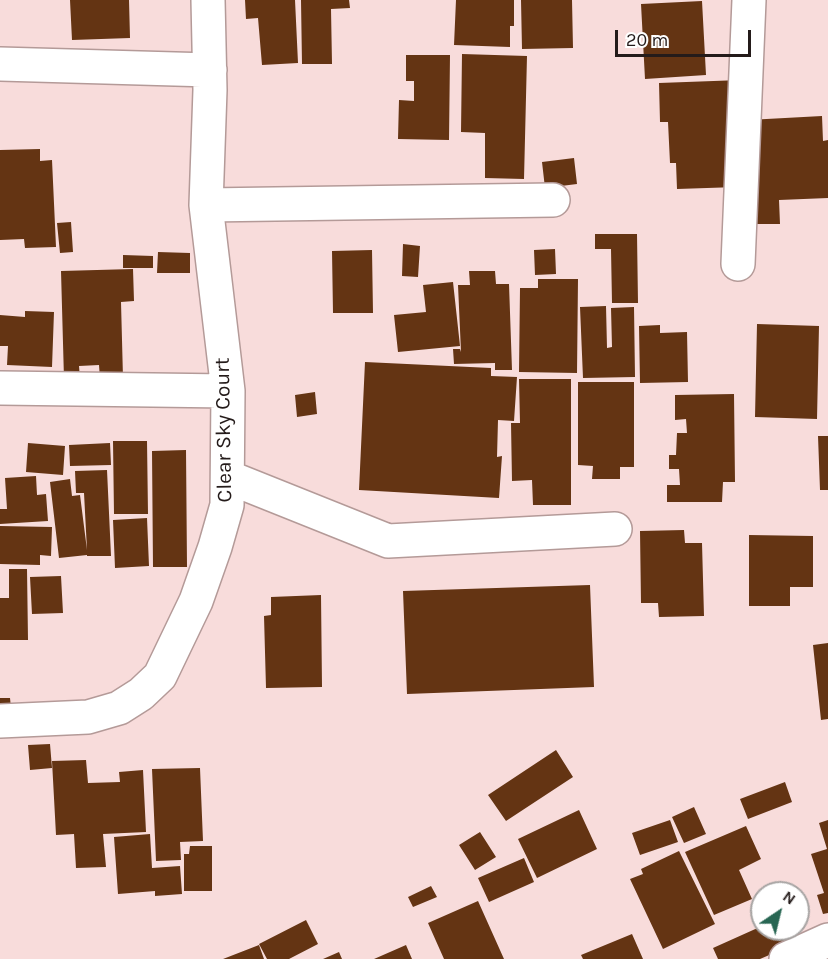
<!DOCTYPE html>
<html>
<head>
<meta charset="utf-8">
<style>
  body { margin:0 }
  #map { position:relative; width:828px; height:959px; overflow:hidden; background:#f8dcdb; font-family:Karla,sans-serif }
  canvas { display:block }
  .north { position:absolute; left:750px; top:881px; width:60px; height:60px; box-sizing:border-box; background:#fff; border:2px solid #a7a4a3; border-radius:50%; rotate:35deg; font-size:16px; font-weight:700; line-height:24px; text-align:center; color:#241b1a }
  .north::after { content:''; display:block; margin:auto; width:21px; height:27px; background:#286653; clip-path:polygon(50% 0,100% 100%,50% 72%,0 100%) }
  .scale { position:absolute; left:615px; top:30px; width:136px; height:27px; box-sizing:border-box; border:3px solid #241b1a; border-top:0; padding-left:8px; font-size:18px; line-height:21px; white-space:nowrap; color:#241b1a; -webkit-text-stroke:4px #fff; paint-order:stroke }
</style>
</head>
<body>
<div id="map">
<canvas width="828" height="959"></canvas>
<div class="north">N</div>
<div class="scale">20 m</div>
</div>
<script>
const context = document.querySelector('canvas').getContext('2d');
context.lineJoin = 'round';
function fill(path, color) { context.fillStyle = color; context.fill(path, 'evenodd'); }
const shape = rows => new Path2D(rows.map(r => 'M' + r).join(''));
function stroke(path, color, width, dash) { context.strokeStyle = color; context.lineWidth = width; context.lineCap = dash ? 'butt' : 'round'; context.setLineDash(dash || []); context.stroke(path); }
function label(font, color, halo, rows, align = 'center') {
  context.font = font + ' Karla,sans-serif'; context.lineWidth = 6; context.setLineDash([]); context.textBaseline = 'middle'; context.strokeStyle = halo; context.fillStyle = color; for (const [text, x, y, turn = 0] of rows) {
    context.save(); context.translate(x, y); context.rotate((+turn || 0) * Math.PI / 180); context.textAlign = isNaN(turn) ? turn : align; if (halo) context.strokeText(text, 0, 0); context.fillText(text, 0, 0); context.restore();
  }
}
const building = shape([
  [70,0,129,0,130,38,72,40],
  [245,0,295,0,298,63,262,65,258,18,246,19],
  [301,0,349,0,350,8,331,9,332,64,302,64],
  [456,0,514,0,514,26,510,26,510,47,454,45],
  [521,0,572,0,573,48,522,49],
  [702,1,706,75,645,79,641,4],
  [462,54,527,56,524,179,485,178,485,133,461,132],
  [406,55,450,55,449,140,398,139,399,100,414,101,414,81,406,81],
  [741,80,737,187,677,189,676,163,670,163,668,122,660,122,659,83],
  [822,116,823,141,828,140,828,198,779,200,780,224,754,224,748,120],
  [40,149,40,161,52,160,56,247,25,248,24,239,0,240,0,150],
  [574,158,577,184,545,188,542,162],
  [71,222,73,252,60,253,57,223],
  [595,234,637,234,638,303,612,303,611,249,595,249],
  [403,244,420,246,418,277,402,276],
  [555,249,556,274,535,275,534,250],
  [372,250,373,313,333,313,332,251],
  [158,252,190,253,190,273,157,273],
  [123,255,153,256,153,268,123,268],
  [133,269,134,301,121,302,123,378,100,379,99,365,79,366,80,379,64,379,61,271],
  [469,271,495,271,496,284,509,284,512,370,495,370,495,363,454,364,453,349,460,349,461,352,458,285,470,285],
  [538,279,578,279,577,373,519,372,520,288,538,288],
  [453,282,460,346,398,352,394,315,426,312,423,285],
  [606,306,607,348,612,347,611,308,634,307,635,377,583,378,580,307],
  [25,311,54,312,52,367,7,365,8,346,0,346,0,315,25,317],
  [757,324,819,326,817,419,755,417],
  [660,325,660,333,687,332,688,382,640,383,639,326],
  [365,362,491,368,491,376,517,377,514,421,498,420,497,457,502,456,499,498,359,490],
  [519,379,571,379,571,505,533,505,532,480,512,481,511,423,520,423],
  [578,382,634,382,634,467,620,467,620,479,592,479,593,466,578,465],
  [315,392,317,414,297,417,295,395],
  [734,394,735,482,723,482,722,502,667,502,667,485,680,485,679,469,669,469,669,455,676,455,677,433,687,433,686,419,675,420,675,395],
  [818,436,828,436,828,490,820,490],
  [113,441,147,441,148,514,114,514],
  [28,443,65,446,63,475,26,472],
  [110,443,111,465,70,466,69,445],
  [186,450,187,567,153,567,152,451],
  [107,470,111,556,87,556,87,555,59,558,50,482,70,479,72,496,80,495,87,550,84,493,76,493,75,471],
  [36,476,37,495,46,494,48,521,0,524,0,509,7,509,5,478],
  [147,518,149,566,115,568,113,520],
  [0,526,52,527,51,556,40,555,40,565,0,564],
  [684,530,685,543,702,543,704,616,659,617,658,603,641,603,640,531],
  [749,535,813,536,813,587,790,587,790,606,749,606],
  [9,569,27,569,28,640,0,640,0,598,9,598],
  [61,576,63,613,32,614,30,577],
  [590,585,594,687,407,694,403,591],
  [321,595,322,687,266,688,264,616,271,615,271,597],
  [828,643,828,719,821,720,813,645],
  [0,698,10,698,12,717,0,718],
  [50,744,52,768,30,770,28,745],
  [556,750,573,777,506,821,488,795],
  [86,760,88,783,120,782,119,772,143,770,146,832,103,834,106,867,76,868,74,834,56,835,52,761],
  [200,768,203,841,180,842,181,860,156,861,152,769],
  [785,782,792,802,748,819,740,799],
  [694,807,706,834,684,843,672,817],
  [579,810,597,849,537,878,518,839],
  [670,820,678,842,640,855,632,833],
  [828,820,828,913,823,914,817,895,824,893,811,854,827,849,819,823],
  [746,826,761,859,739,870,752,899,714,915,685,852],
  [480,832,496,857,475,870,459,845],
  [150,834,152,868,180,866,182,894,155,896,155,891,118,894,114,837],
  [190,846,212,846,212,891,184,891,184,854,189,854],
  [679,851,715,924,663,949,630,879,643,874,641,869],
  [524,858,534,882,489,902,478,878],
  [431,886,437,897,413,907,408,897],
  [478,901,504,959,444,959,428,923],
  [306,920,318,944,289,959,267,959,259,944],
  [762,926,762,929,796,929,802,941,760,959,718,959,713,948],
  [632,934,643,959,583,959,581,955],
  [259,945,264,959,223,959],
  [406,945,412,959,374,959],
  [339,952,342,959,323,959]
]);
const minor = shape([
  [0,64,210,70],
  [206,205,553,200],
  [738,264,749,0],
  [0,388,228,391],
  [228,477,388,541,615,529],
  [0,721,88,717,119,708,141,694,160,676,196,601,215,547,227,505,228,391,206,205,210,90,208,0],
  [786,959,828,940]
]);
const streetNames = [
  ["Clear Sky Court",224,430,-91]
];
fill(building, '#643413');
stroke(minor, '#b49a98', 36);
stroke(minor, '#fff', 33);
label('21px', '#241b1a', '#fff', streetNames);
</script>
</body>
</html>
